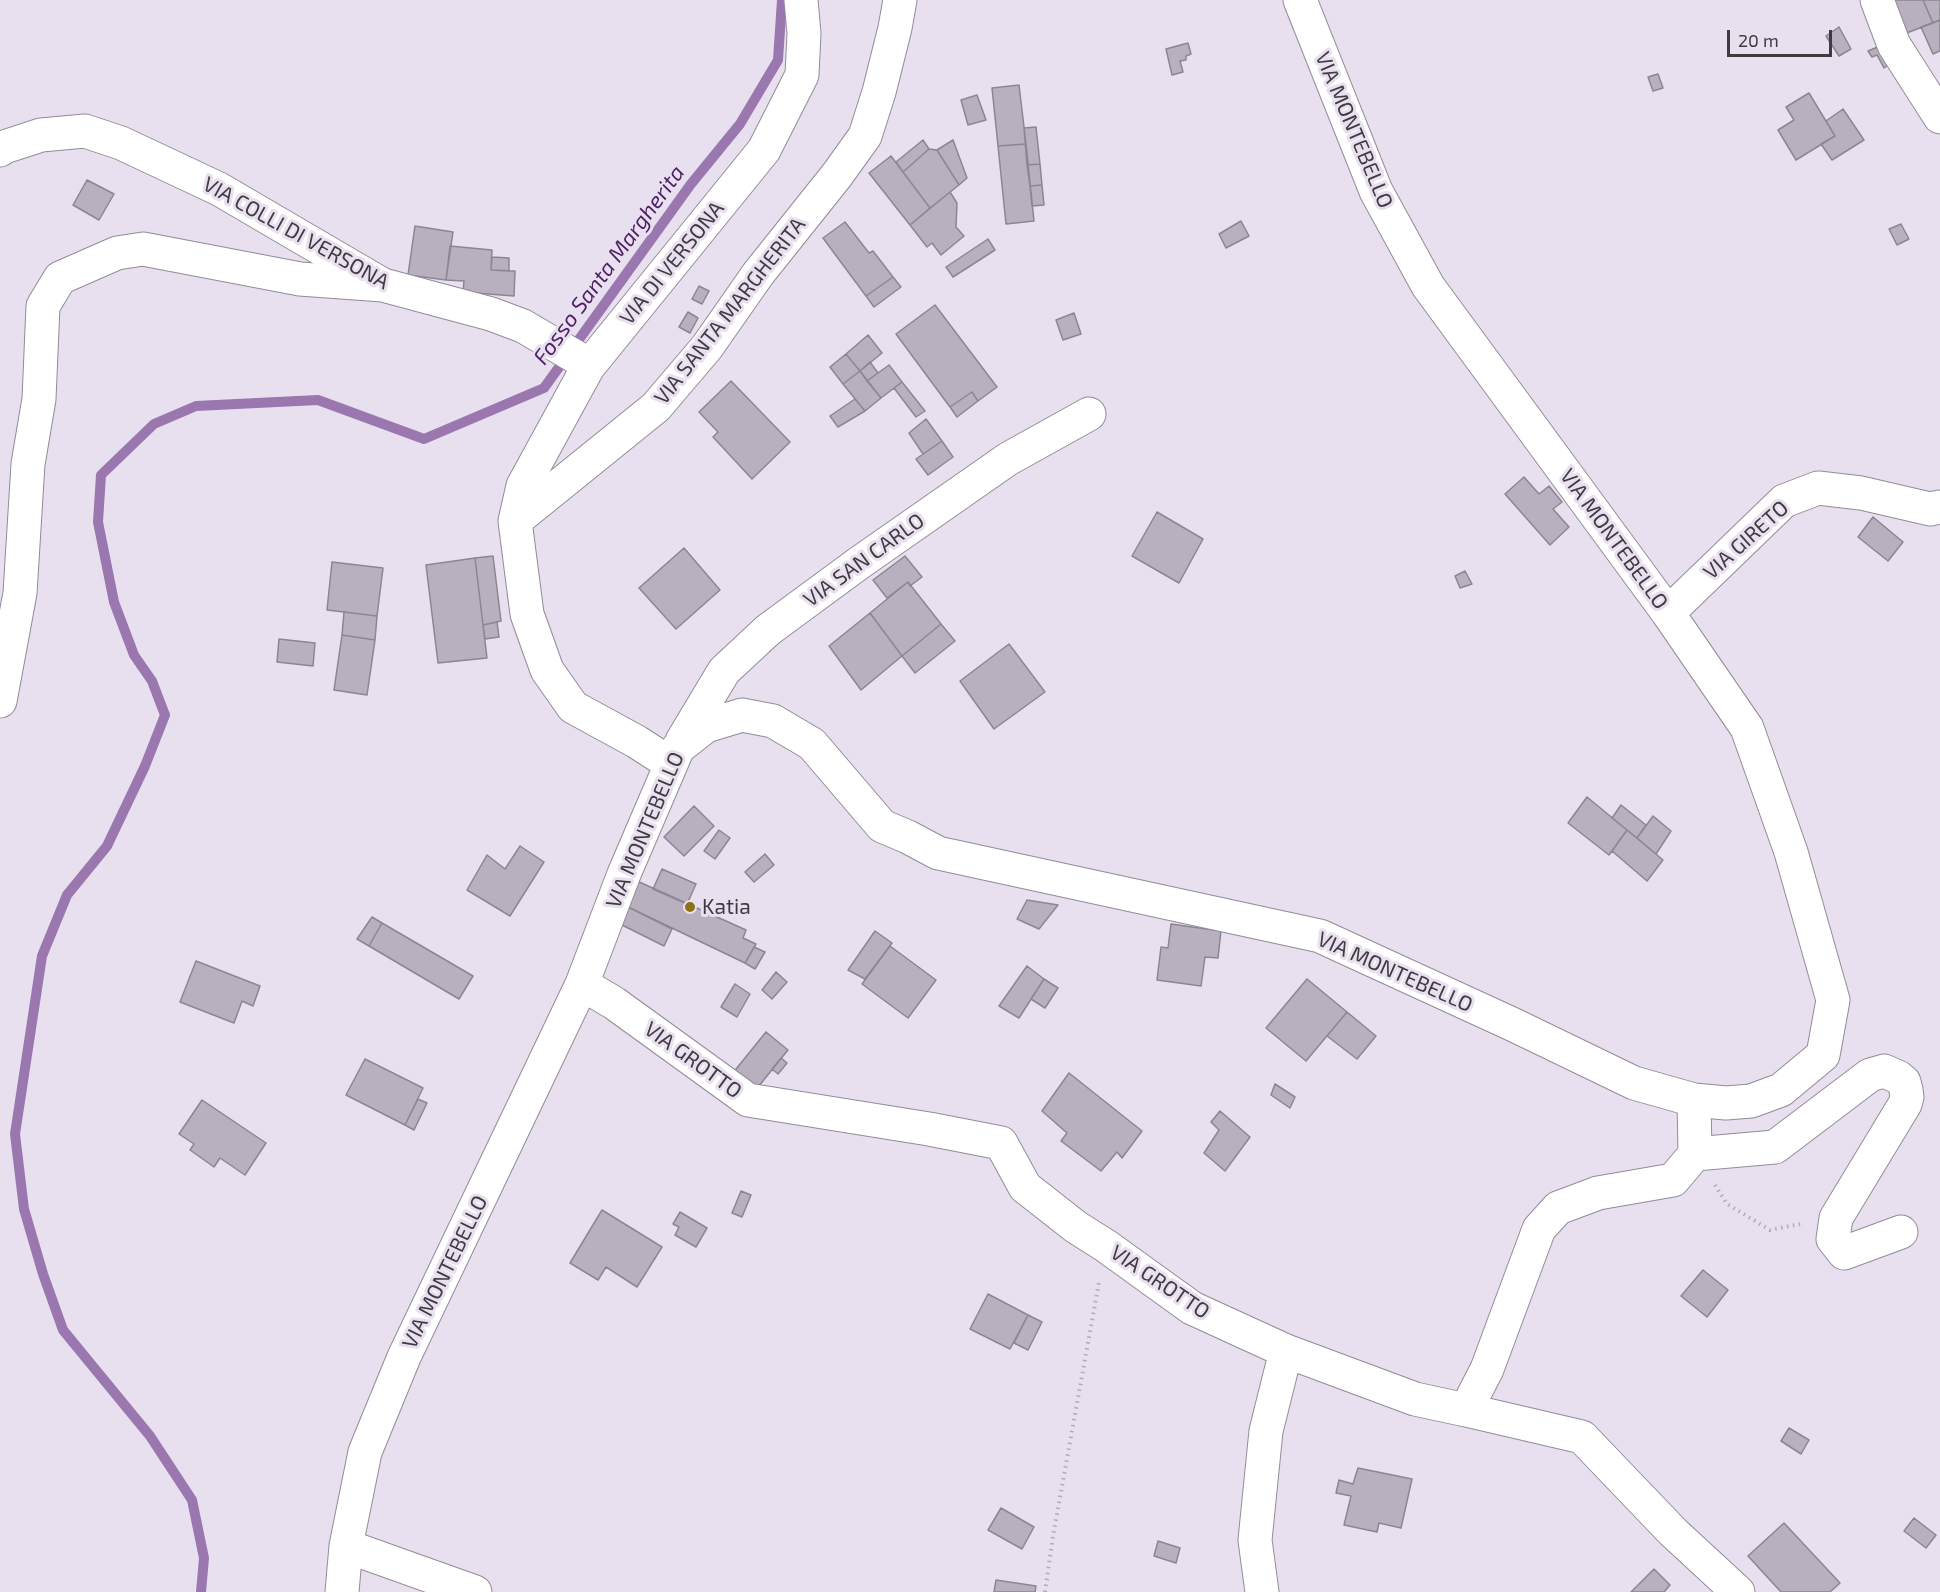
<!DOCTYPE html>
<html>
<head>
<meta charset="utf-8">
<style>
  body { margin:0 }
  #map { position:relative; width:1940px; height:1592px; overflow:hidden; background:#e9e0ef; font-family:"Exo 2",sans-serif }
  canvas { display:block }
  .scale { position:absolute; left:1727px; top:30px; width:105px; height:27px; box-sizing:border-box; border:3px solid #3f3b41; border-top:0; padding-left:8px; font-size:18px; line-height:21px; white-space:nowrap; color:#3f3b41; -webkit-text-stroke:4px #e9e0ef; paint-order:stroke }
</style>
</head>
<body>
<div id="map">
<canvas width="1940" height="1592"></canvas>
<div class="scale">20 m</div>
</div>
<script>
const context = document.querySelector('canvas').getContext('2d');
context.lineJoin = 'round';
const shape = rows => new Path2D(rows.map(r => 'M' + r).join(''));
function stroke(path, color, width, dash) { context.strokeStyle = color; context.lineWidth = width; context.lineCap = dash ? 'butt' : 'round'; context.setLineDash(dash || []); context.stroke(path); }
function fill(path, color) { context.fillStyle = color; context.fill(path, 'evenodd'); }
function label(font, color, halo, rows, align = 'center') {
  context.font = font + ' "Exo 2",sans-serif'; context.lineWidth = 6; context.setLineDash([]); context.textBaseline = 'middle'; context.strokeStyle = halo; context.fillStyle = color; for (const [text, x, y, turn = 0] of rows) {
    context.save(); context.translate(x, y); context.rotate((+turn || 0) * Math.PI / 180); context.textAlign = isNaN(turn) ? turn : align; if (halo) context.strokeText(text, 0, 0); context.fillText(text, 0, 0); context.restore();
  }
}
const stream = shape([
  [201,1592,204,1558,192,1500,150,1436,63,1330,43,1274,24,1209,15,1134,42,956,67,895,107,846,145,766,165,715,152,681,134,655,114,602,98,522,101,475,154,424,196,406,318,400,424,439,544,388,691,184,740,124,778,60,782,0]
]);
const building = shape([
  [1890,0,1923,0,1933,23,1904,34,1890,0],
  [1923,0,1940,0,1940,20,1933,23,1923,0],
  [1940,20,1940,51,1933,54,1921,27,1940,20],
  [1839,27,1851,49,1839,56,1826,36,1839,27],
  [1188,43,1191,54,1186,56,1186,60,1180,61,1183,72,1172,75,1166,49,1188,43],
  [1880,46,1890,64,1884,68,1877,55,1872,57,1868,51,1880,46],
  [1658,74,1663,88,1653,91,1648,77,1658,74],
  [1019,85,1026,144,998,146,992,88,1019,85],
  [1809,93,1835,136,1796,160,1778,130,1794,120,1786,107,1809,93],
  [977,95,986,120,968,125,961,100,977,95],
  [1843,109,1864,140,1832,160,1821,144,1835,136,1826,121,1843,109],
  [1036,127,1040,164,1027,165,1024,128,1036,127],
  [923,140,929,149,903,172,896,162,923,140],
  [953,140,967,178,959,185,937,150,953,140],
  [1026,144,1034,221,1006,224,998,146,1026,144],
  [929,149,937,150,959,185,930,208,903,172,929,149],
  [891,156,930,208,910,225,869,173,891,156],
  [1040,164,1042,185,1030,186,1027,165,1040,164],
  [87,180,114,194,99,220,73,205,87,180],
  [1042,185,1044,205,1032,206,1030,186,1042,185],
  [950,192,957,203,956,227,964,236,941,255,932,243,927,247,910,225,950,192],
  [1241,221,1249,236,1226,248,1219,234,1241,221],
  [845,222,869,253,873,251,893,277,866,296,823,238,845,222],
  [1901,224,1909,239,1897,245,1889,229,1901,224],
  [415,226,453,232,446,280,408,275,415,226],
  [988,239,995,250,953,277,946,267,988,239],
  [450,246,492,250,491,270,515,271,514,296,463,292,464,281,446,280,450,246],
  [492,257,509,258,509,271,491,270,492,257],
  [893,277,901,287,874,307,866,296,893,277],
  [699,286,709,291,702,304,692,299,699,286],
  [935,305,997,387,978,401,972,392,950,407,896,334,935,305],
  [688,312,698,318,690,333,679,327,688,312],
  [1074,313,1081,334,1063,340,1056,320,1074,313],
  [868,335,882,353,860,371,846,354,868,335],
  [846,354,860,371,843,384,830,367,846,354],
  [870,362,878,373,867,381,860,371,870,362],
  [889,365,902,382,881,398,867,381,889,365],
  [860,371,881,398,865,411,843,384,860,371],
  [731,381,790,442,752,479,713,437,718,432,699,412,731,381],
  [902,382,925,411,916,417,894,388,902,382],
  [972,392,978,401,957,417,950,407,972,392],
  [855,399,865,411,838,427,830,416,855,399],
  [926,419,942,441,923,454,909,433,926,419],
  [942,441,953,457,928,475,916,459,942,441],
  [1524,477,1539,494,1549,486,1562,502,1553,509,1569,527,1550,545,1505,494,1524,477],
  [1157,512,1203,539,1179,583,1132,556,1157,512],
  [1873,517,1903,542,1888,561,1858,537,1873,517],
  [684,548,720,590,676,629,639,588,684,548],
  [493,556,501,621,483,625,475,558,493,556],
  [905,556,922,577,910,586,908,582,887,598,873,580,905,556],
  [475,558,487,658,438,663,426,565,475,558],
  [332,562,383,568,377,616,327,610,332,562],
  [1465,571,1472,584,1460,588,1455,576,1465,571],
  [908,582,941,624,902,656,870,613,908,582],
  [344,612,377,616,375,640,342,635,344,612],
  [870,613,902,656,861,690,829,646,870,613],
  [497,622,499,637,485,639,483,625,497,622],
  [941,624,955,641,915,673,902,656,941,624],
  [342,635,375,640,367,695,334,690,342,635],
  [279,639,315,643,313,666,277,662,279,639],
  [1009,644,1045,692,994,729,960,681,1009,644],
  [1587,797,1627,830,1609,855,1568,823,1587,797],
  [1621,805,1646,825,1637,838,1612,818,1621,805],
  [694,806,714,826,684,856,664,837,694,806],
  [1653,816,1671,831,1656,854,1637,838,1653,816],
  [719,830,730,838,715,859,704,851,719,830],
  [1627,830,1663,860,1647,881,1612,851,1627,830],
  [520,846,544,862,510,916,467,890,487,855,505,869,520,846],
  [765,854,774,865,754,882,745,872,765,854],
  [662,869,696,884,687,904,653,889,662,869],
  [637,881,746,930,743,938,756,944,745,963,626,906,637,881],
  [1027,900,1058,905,1039,929,1017,919,1027,900],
  [626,906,672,929,664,946,618,923,626,906],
  [372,917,382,923,369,946,357,939,372,917],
  [382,923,473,976,459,999,369,946,382,923],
  [1171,924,1221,931,1218,958,1205,957,1201,986,1157,980,1161,947,1168,948,1171,924],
  [875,931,892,943,865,979,848,970,875,931],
  [890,946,936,980,908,1018,862,984,890,946],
  [754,947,765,952,755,969,745,963,754,947],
  [196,961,260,986,253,1006,242,1001,234,1023,180,1002,196,961],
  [1027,966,1044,979,1019,1018,999,1006,1027,966],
  [776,972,787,982,772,999,762,990,776,972],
  [1044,979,1058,988,1045,1008,1031,999,1044,979],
  [1307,979,1347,1012,1306,1061,1266,1028,1307,979],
  [735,984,750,994,737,1017,721,1007,735,984],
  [1347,1012,1376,1036,1357,1059,1327,1036,1347,1012],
  [766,1032,788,1050,754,1092,732,1074,766,1032],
  [781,1058,787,1063,778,1074,772,1069,781,1058],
  [365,1059,423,1088,405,1125,346,1095,365,1059],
  [1069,1073,1142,1131,1122,1158,1117,1152,1101,1171,1061,1141,1067,1133,1042,1111,1069,1073],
  [1275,1084,1295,1097,1290,1108,1271,1095,1275,1084],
  [418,1099,427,1103,414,1130,405,1125,418,1099],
  [202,1100,266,1143,245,1175,220,1158,214,1167,190,1150,194,1144,179,1134,202,1100],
  [1220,1111,1250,1137,1225,1171,1204,1153,1219,1130,1211,1122,1220,1111],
  [741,1191,751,1195,742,1217,732,1213,741,1191],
  [602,1210,662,1247,637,1287,606,1267,598,1280,570,1263,602,1210],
  [680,1212,707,1228,696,1247,675,1235,679,1227,673,1224,680,1212],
  [1703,1270,1728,1290,1707,1317,1681,1296,1703,1270],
  [988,1294,1028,1315,1010,1349,970,1329,988,1294],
  [1028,1315,1042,1322,1028,1350,1014,1343,1028,1315],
  [1789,1428,1809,1440,1801,1454,1781,1441,1789,1428],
  [1358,1468,1412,1479,1401,1528,1379,1523,1377,1532,1344,1525,1351,1496,1336,1493,1339,1480,1353,1484,1358,1468],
  [1001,1508,1034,1527,1022,1549,988,1530,1001,1508],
  [1914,1518,1936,1535,1926,1548,1904,1531,1914,1518],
  [1784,1523,1840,1583,1830,1592,1781,1592,1748,1556,1784,1523],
  [1158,1541,1180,1548,1176,1563,1154,1556,1158,1541],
  [1654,1569,1670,1585,1664,1592,1631,1592,1654,1569],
  [996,1580,1036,1586,1035,1592,994,1592,996,1580]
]);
const path = shape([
  [1715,1185,1727,1204,1770,1230,1800,1224],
  [1045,1592,1053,1536,1099,1282]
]);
const street = shape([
  [1877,0,1894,45,1940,117],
  [0,150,1,148,41,135,85,131,121,143,219,189,383,285,491,314,523,326,576,357,588,367],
  [515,521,656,407,707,347,758,274,837,175,865,136,879,92,895,28,900,0],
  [1668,613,1784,501,1818,488,1861,493,1930,509,1940,507],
  [0,701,20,593,28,464,39,399,43,306,60,278,117,253,143,249,300,279,383,285],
  [682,741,724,671,768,630,859,563,1008,459,1089,414],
  [671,764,637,742,573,707,547,670,527,614,515,521,523,486,588,367,764,150,802,75,804,33,801,0],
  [582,984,614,1003,748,1100,929,1129,1001,1143,1025,1187,1076,1227,1106,1246,1192,1308,1286,1351,1415,1399,1466,1410,1487,1369,1539,1229,1558,1208,1598,1193,1673,1180,1695,1154],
  [1694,1100,1695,1154,1775,1147,1870,1075,1884,1071,1898,1077,1904,1082,1906,1090,1907,1097,1905,1104,1836,1218,1833,1239,1844,1253,1901,1232],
  [1466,1410,1582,1437,1673,1532,1738,1592],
  [346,1546,475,1592],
  [342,1592,346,1546,365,1452,404,1357,582,984,624,874,678,748,706,726,742,715,773,721,812,744,882,826,908,837,938,853,1320,936,1514,1025,1634,1083,1694,1100,1726,1103,1751,1101,1781,1090,1823,1055,1833,1000,1791,852,1747,728,1668,613,1428,286,1376,191,1300,0],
  [1262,1592,1255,1540,1266,1431,1286,1351]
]);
const markers = [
  [690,907,6,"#8d7014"]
];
const streetNames = [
  ["VIA MONTEBELLO",1354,130,67],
  ["VIA COLLI DI VERSONA",296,233,29],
  ["VIA DI VERSONA",672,263,-51],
  ["VIA SANTA MARGHERITA",730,311,-52],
  ["VIA MONTEBELLO",1614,539,54],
  ["VIA GIRETO",1746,540,-42],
  ["VIA SAN CARLO",864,560,-36],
  ["VIA MONTEBELLO",645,830,-67],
  ["VIA MONTEBELLO",1395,972,24],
  ["VIA GROTTO",693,1060,36],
  ["VIA MONTEBELLO",445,1272,-64],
  ["VIA GROTTO",1160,1282,34]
];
const poiNames = [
  ["Katia",702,907]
];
const waterNames = [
  ["Fosso Santa Margherita",609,265,-54]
];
stroke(stream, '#9a77af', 10);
fill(building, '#b8b0be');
stroke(building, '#8c8592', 1.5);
stroke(street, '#938b98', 35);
stroke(path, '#b2abb7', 4, [1.5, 4.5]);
stroke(street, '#fff', 33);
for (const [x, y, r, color] of markers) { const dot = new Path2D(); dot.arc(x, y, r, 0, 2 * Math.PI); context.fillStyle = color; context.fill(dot); stroke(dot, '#e9e0ef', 2); }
label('21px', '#3f3b41', '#e9e0ef', streetNames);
label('21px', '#3f3b41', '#e9e0ef', poiNames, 'left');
label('italic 22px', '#4f2267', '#e9e0ef', waterNames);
</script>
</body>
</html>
